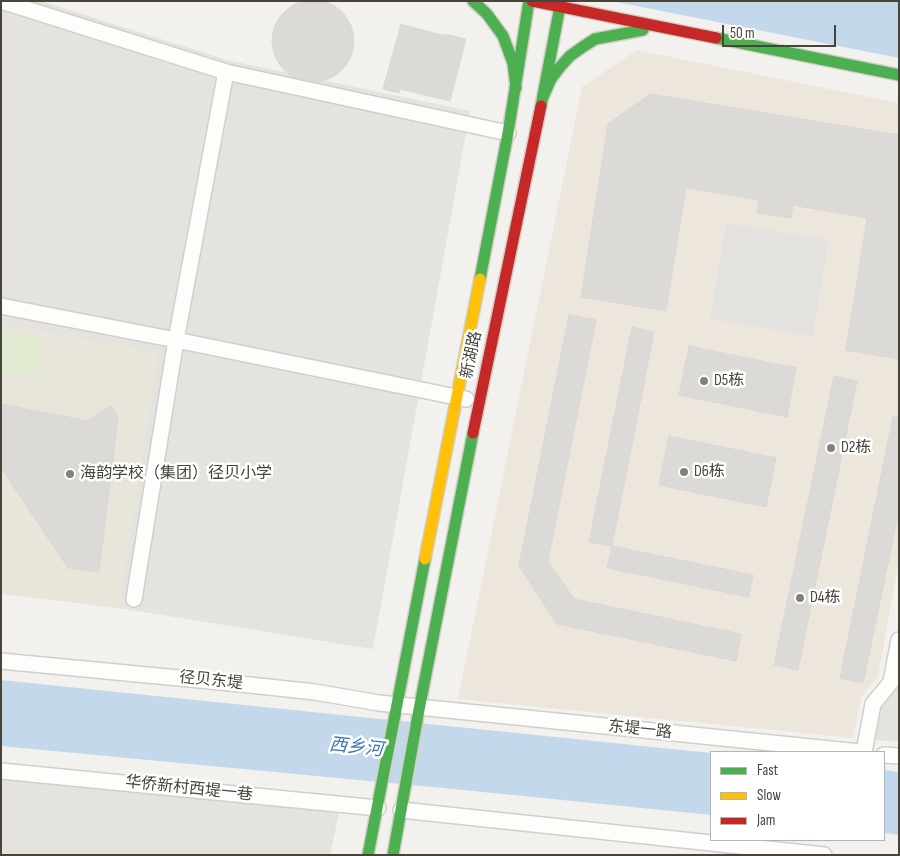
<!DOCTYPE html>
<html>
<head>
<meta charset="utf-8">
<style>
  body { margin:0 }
  #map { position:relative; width:900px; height:856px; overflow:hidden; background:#f2f1ee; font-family:"Sofia Sans Condensed",sans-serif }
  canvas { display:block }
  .frame { position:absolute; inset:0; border:2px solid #48443a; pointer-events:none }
  .legend { position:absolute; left:710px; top:751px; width:175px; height:90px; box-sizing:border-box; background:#fff; border:1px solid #b6b4b0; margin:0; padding:6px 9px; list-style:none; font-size:15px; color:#48443a }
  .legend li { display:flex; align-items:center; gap:10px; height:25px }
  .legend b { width:25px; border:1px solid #b6b4b0 }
  .scale { position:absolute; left:722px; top:25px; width:114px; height:22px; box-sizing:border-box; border:2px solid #48443a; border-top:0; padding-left:6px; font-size:15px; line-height:18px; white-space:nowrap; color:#48443a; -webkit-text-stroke:4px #fff; paint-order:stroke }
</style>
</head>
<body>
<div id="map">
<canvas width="900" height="856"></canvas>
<div class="frame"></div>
<ul class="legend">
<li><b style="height:6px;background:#4caf50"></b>Fast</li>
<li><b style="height:6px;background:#ffc107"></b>Slow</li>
<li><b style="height:6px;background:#c62828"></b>Jam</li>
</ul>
<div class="scale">50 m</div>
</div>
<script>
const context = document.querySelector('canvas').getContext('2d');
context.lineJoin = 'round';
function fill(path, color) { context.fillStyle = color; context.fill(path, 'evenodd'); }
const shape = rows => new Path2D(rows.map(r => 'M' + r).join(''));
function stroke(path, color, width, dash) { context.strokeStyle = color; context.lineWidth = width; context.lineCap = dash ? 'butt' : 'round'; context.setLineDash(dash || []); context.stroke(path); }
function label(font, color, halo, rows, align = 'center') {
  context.font = font + ' "Sofia Sans Condensed","Noto Sans SC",sans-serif'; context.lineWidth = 5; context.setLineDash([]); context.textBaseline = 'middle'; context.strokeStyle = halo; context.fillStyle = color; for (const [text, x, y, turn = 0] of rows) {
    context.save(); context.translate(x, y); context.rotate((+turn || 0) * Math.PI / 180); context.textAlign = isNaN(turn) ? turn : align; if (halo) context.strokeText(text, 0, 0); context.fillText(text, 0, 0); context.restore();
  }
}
const residential = shape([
  [1,1,41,1,227,60,470,111,373,649,118,608,157,354,1,324],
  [899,680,899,742,873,740,877,697],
  [1,771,341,804,330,855,1,855]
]);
const commercial = shape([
  [637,50,899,103,899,560,878,676,861,698,853,738,458,699,582,87]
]);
const education = shape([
  [1,324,157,354,118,608,1,594]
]);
const green = shape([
  [1,331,44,338,37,377,1,371]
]);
const parking = shape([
  [726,223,829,240,813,336,710,319]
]);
const water = shape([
  [616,1,899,1,899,58,616,2],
  [1,680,711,753,711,815,453,789,1,746],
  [884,770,899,772,899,835,884,833]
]);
const building = shape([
  '272 41a41 41 0 1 1 82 0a41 41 0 1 1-82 0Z',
  [401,24,445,36,445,34,466,39,450,101,400,89,399,93,383,89,401,24],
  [650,94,899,135,899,359,846,350,867,218,793,205,791,218,757,213,759,200,686,188,666,311,581,297,608,124,650,94],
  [569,315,596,320,548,561,574,599,741,634,736,661,557,624,519,566,569,315],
  [632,327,654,332,612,546,589,542,632,327],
  [689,346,796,368,787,417,679,395,689,346],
  [834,376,857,381,798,670,774,665,834,376],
  [1,404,88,421,103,410,112,406,118,418,99,572,68,568,1,468,1,404],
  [893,417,899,418,899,511,863,683,840,678,893,417],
  [669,436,776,458,766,507,659,485,669,436],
  [612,546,753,575,749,597,607,568,612,546]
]);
const street = shape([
  [1,1,226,72,508,133],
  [1,306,176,340,466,399],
  [134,599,176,340,226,72],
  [1,661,231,683,315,692,379,703,860,752],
  [864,752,873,704,891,682,899,640],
  [884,755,899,756],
  [1,771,378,808],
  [401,810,824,855]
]);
const fast = shape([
  [473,1,487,14,503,36,513,63,516,88],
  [716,38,899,75],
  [543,97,551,79,560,67,570,56,584,46,595,39,643,30],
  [541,106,561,1],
  [480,279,508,133,529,1],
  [368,855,425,559],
  [393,855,418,715,473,433]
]);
const slow = shape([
  [425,559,480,279]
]);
const jam = shape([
  [532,1,716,38],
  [473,433,541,106]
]);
const markers = [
  [704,381,5,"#848179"],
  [831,448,5,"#848179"],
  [684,472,5,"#848179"],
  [70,474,5,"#848179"],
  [800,598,5,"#848179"]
];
const streetNames = [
  ["新湖路",472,355,-78],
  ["径贝东堤",211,681,6],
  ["东堤一路",640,730,6],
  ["华侨新村西堤一巷",189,789,6]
];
const poiNames = [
  ["D5栋",714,381],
  ["D2栋",841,448],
  ["D6栋",694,472],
  ["海韵学校（集团）径贝小学",80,474],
  ["D4栋",810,598]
];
const waterNames = [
  ["西乡河",356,748,6]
];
fill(residential, '#e5e3dd');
fill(commercial, '#ece6dc');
fill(education, '#e8e5db');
fill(green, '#dfead1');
fill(parking, '#e4e2df');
fill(water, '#c3d9eb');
fill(building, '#dcdad7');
stroke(building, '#dad8d4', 1);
stroke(street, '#d0cfcb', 18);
stroke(fast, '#d0cec5', 14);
stroke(slow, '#d0cec5', 14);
stroke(jam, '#d0cec5', 14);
stroke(street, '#fdfdfc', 15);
stroke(fast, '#4caf50', 11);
stroke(slow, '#ffc107', 11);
stroke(jam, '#c62828', 11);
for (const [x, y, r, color] of markers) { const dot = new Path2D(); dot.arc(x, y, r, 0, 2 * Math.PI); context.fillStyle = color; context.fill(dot); stroke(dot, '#fff', 2); }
label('16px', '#48443a', '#fff', streetNames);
label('16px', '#48443a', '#fff', poiNames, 'left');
label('italic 18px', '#3d77ab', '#fff', waterNames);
</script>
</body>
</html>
